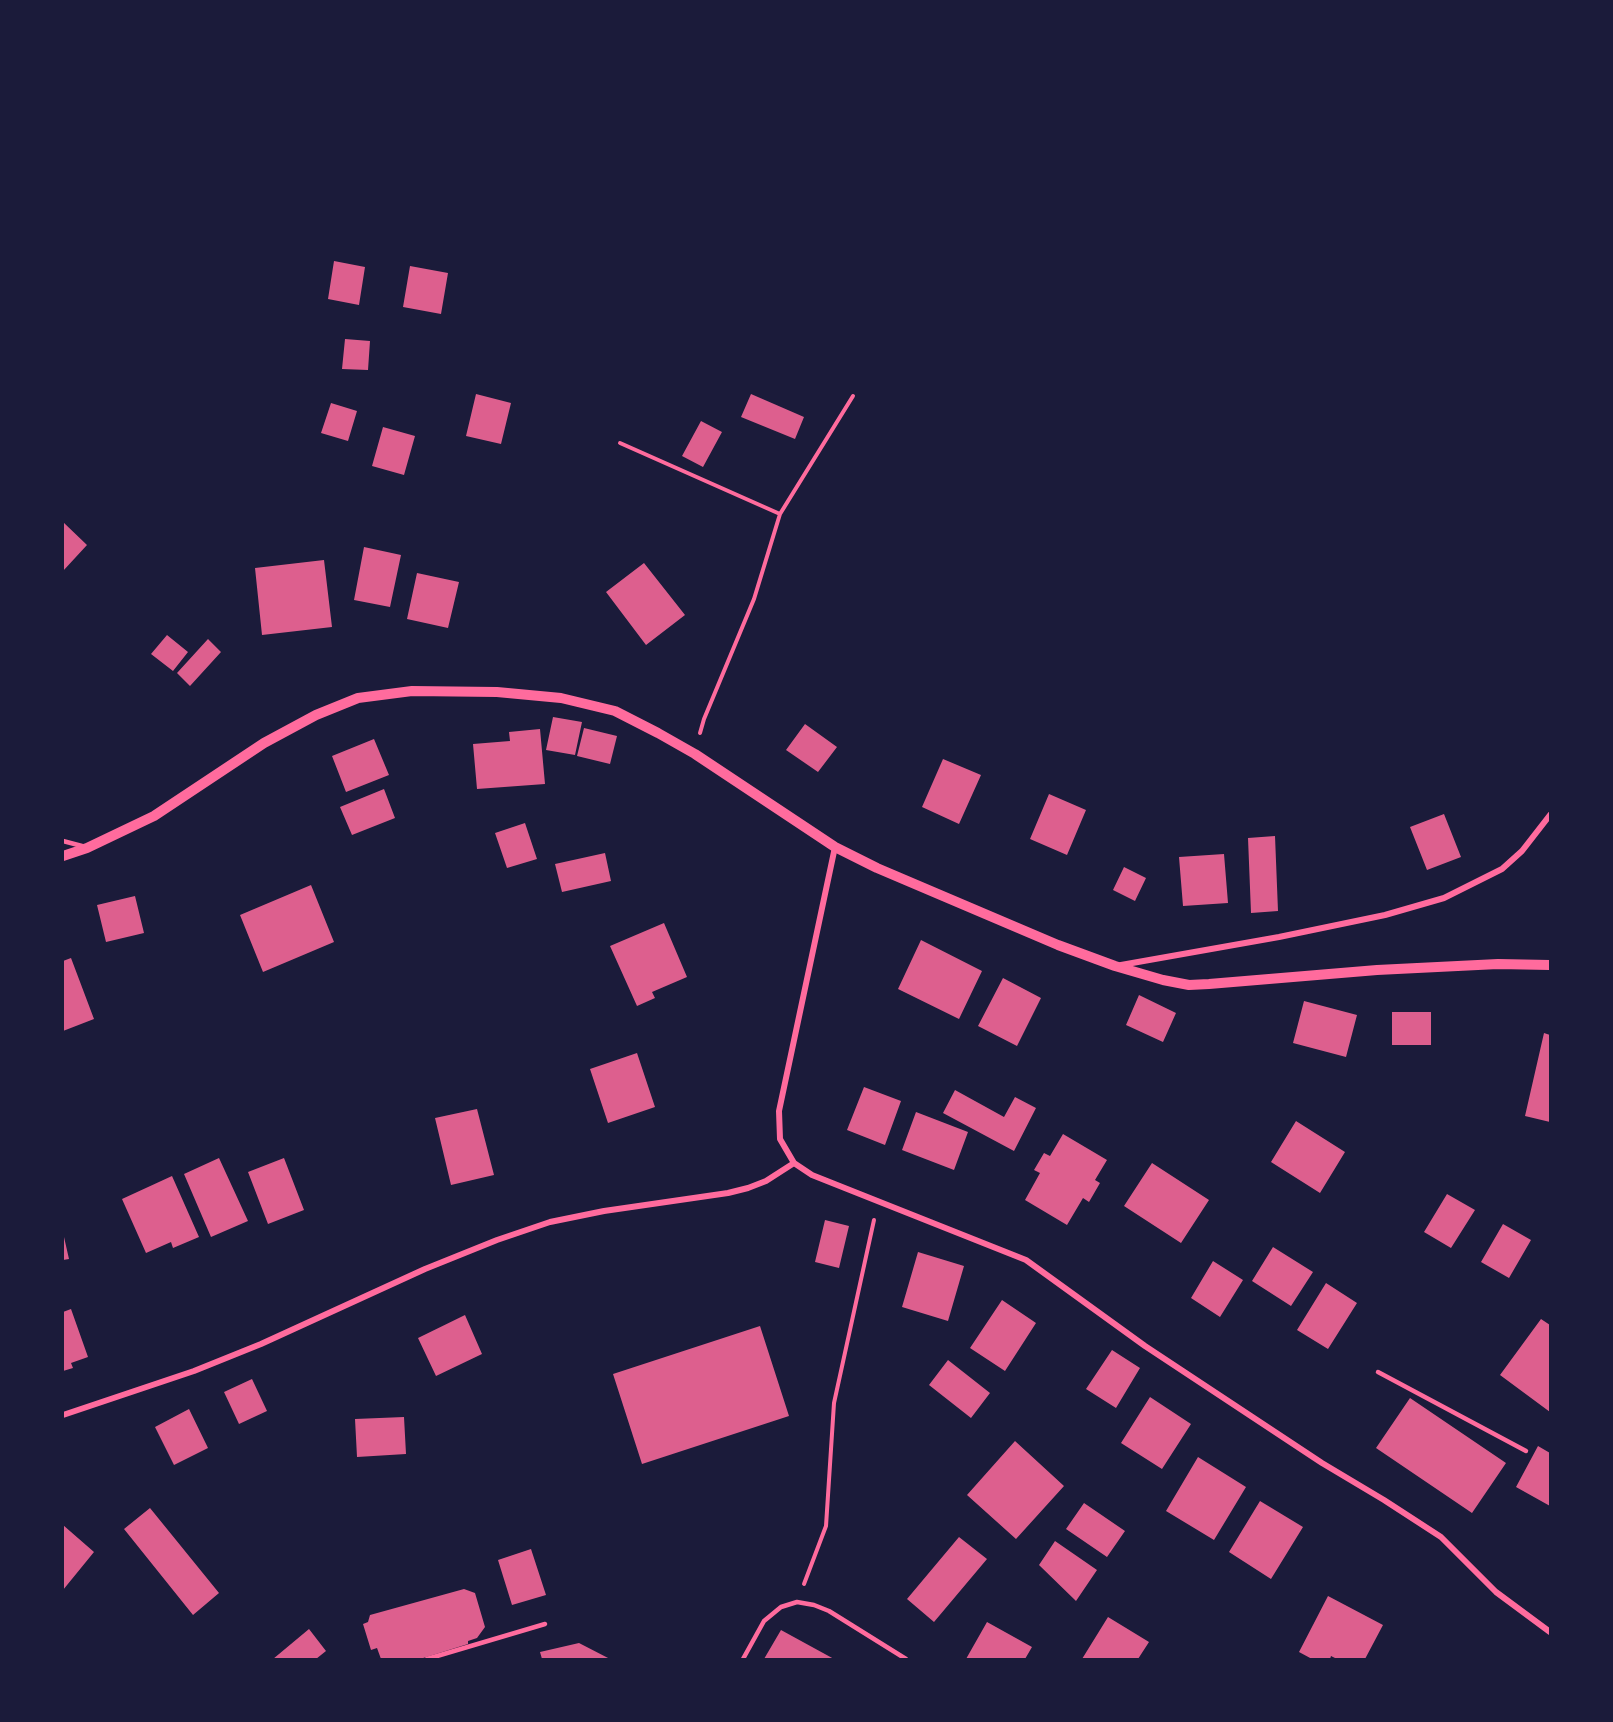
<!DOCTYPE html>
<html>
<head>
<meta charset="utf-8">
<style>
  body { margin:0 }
  #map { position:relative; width:1613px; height:1722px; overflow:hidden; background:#1b1b3a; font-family:Lora,serif }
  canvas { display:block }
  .frame { position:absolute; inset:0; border:64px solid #1b1b3a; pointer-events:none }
</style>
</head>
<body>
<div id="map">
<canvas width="1613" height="1722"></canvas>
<div class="frame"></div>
</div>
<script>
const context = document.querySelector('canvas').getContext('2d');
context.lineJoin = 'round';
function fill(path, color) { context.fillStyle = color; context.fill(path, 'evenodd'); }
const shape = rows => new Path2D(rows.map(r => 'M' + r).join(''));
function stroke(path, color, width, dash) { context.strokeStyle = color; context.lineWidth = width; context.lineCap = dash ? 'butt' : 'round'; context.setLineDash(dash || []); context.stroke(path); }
const building = shape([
  [334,261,365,267,359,305,328,299],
  [410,266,448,273,441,314,403,307],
  [345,339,370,341,368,370,342,369],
  [476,394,511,403,501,444,466,436],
  [751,394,804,417,795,439,741,417],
  [331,403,357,411,348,441,321,433],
  [701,421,722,432,703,467,682,456],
  [383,427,415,436,404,475,372,466],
  [63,522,87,545,63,571],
  [364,547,401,555,390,607,354,600],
  [324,560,332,627,262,635,255,568],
  [644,563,685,615,646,645,606,592],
  [417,573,459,582,448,628,407,619],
  [167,635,188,652,173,671,151,654],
  [208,639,221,652,190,686,177,673],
  [553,717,582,722,575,755,546,750],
  [805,724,837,747,818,772,786,750],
  [584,728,617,736,610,764,577,756],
  [540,729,545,784,477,789,473,744,510,741,509,732],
  [374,739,389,775,346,792,332,756],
  [943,759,981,775,959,824,922,807],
  [384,789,395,818,352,835,340,807],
  [1049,794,1086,810,1067,855,1030,839],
  [1444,814,1461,857,1427,870,1410,827],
  [525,823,537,859,507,868,495,833],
  [1275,836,1278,911,1251,913,1248,838],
  [605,853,611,881,562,892,555,864],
  [1224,854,1228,903,1183,906,1179,857],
  [1124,867,1146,878,1135,901,1113,890],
  [311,885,334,942,263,972,240,915],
  [135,896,144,933,106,942,97,905],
  [664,923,687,977,652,992,655,998,637,1006,610,946],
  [921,940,982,971,959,1019,898,989],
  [71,958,94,1019,63,1031,63,961],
  [1003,978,1041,998,1017,1046,978,1026],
  [1139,995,1176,1013,1163,1042,1126,1025],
  [1304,1001,1357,1015,1346,1057,1293,1043],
  [1392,1012,1431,1012,1431,1045,1392,1045],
  [1544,1033,1550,1035,1550,1122,1525,1116],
  [637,1053,655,1107,608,1123,590,1069],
  [864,1087,901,1101,885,1145,847,1130],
  [955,1090,1004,1117,1015,1097,1036,1108,1014,1151,943,1113],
  [477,1109,494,1175,451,1185,435,1118],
  [916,1112,968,1132,954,1170,902,1150],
  [1296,1121,1345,1152,1320,1193,1271,1162],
  [1063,1134,1107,1160,1095,1180,1100,1183,1089,1202,1083,1198,1067,1225,1025,1200,1040,1173,1034,1170,1044,1153,1050,1156],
  [219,1158,248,1221,211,1237,184,1174],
  [284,1158,304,1210,268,1224,248,1172],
  [1152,1163,1209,1200,1181,1243,1124,1206],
  [172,1176,199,1237,173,1248,171,1242,146,1253,122,1199],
  [1447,1194,1475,1210,1451,1248,1424,1232],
  [825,1220,849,1226,839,1268,815,1262],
  [1503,1224,1531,1240,1509,1278,1481,1262],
  [64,1237,69,1259,63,1260,63,1238],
  [1273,1247,1313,1272,1291,1306,1252,1281],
  [918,1252,964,1266,948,1321,902,1307],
  [1213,1261,1243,1280,1220,1317,1191,1298],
  [1326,1283,1357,1303,1328,1349,1297,1330],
  [1002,1300,1036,1323,1005,1371,970,1348],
  [71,1309,88,1357,71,1363,73,1368,63,1371,63,1312],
  [465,1315,482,1354,436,1376,418,1338],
  [1541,1319,1550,1325,1550,1412,1500,1375],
  [760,1326,789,1416,642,1464,613,1374],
  [1112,1350,1140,1368,1116,1408,1086,1389],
  [948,1360,990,1393,971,1418,929,1385],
  [252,1379,267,1411,239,1424,224,1392],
  [1150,1397,1191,1424,1162,1469,1121,1443],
  [1410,1398,1506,1463,1472,1513,1376,1448],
  [189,1409,208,1448,174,1465,155,1427],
  [404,1417,406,1454,357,1457,355,1419],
  [1015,1441,1064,1486,1016,1539,967,1495],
  [1538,1446,1550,1453,1550,1506,1516,1487],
  [1198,1457,1246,1487,1214,1540,1166,1511],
  [1260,1501,1303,1527,1271,1579,1229,1552],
  [1084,1503,1125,1531,1107,1557,1066,1529],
  [150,1508,219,1593,193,1615,124,1529],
  [63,1525,94,1552,63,1590],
  [959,1537,987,1559,934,1622,907,1599],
  [1055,1541,1097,1570,1076,1601,1039,1565],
  [531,1549,546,1595,512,1605,498,1560],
  [464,1589,475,1593,485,1627,477,1638,468,1641,468,1644,420,1659,381,1659,377,1648,371,1650,363,1624,368,1622,370,1615],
  [1328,1596,1383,1625,1365,1659,1337,1659,1331,1656,1330,1659,1312,1659,1299,1652],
  [1108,1617,1149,1642,1138,1659,1082,1659],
  [987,1622,1032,1647,1025,1659,966,1659],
  [309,1629,326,1651,316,1659,273,1659],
  [781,1630,834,1659,764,1659],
  [579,1643,610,1659,542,1659,540,1652]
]);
const path = shape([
  [620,443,780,514],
  [700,733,704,719,754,599,780,514,853,396],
  [804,1584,826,1526,834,1403,874,1220]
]);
const service = shape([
  [63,841,82,846],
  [1378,1372,1526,1451],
  [427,1659,545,1624],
  [743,1659,764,1621,781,1607,797,1602,814,1605,829,1611,906,1659]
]);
const minor = shape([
  [835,847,779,1111,780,1139,794,1163,812,1175,1026,1260,1145,1346,1322,1463,1384,1500,1441,1537,1496,1592,1550,1632],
  [1121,965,1279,937,1385,915,1444,898,1502,869,1522,851,1550,815],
  [63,1415,194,1371,261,1344,425,1269,497,1240,550,1222,604,1211,728,1193,748,1188,766,1181,794,1163]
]);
const tertiary = shape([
  [63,856,87,848,154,816,264,743,316,715,358,698,412,691,497,692,561,698,615,711,658,733,695,754,835,847,877,868,1058,945,1115,966,1163,980,1189,985,1209,984,1377,970,1498,964,1550,965]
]);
fill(building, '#dd5f8e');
stroke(path, '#ff6b9d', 4);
stroke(service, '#ff6b9d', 4.5);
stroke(minor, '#ff6b9d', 6);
stroke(tertiary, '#ff6b9d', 10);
</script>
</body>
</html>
